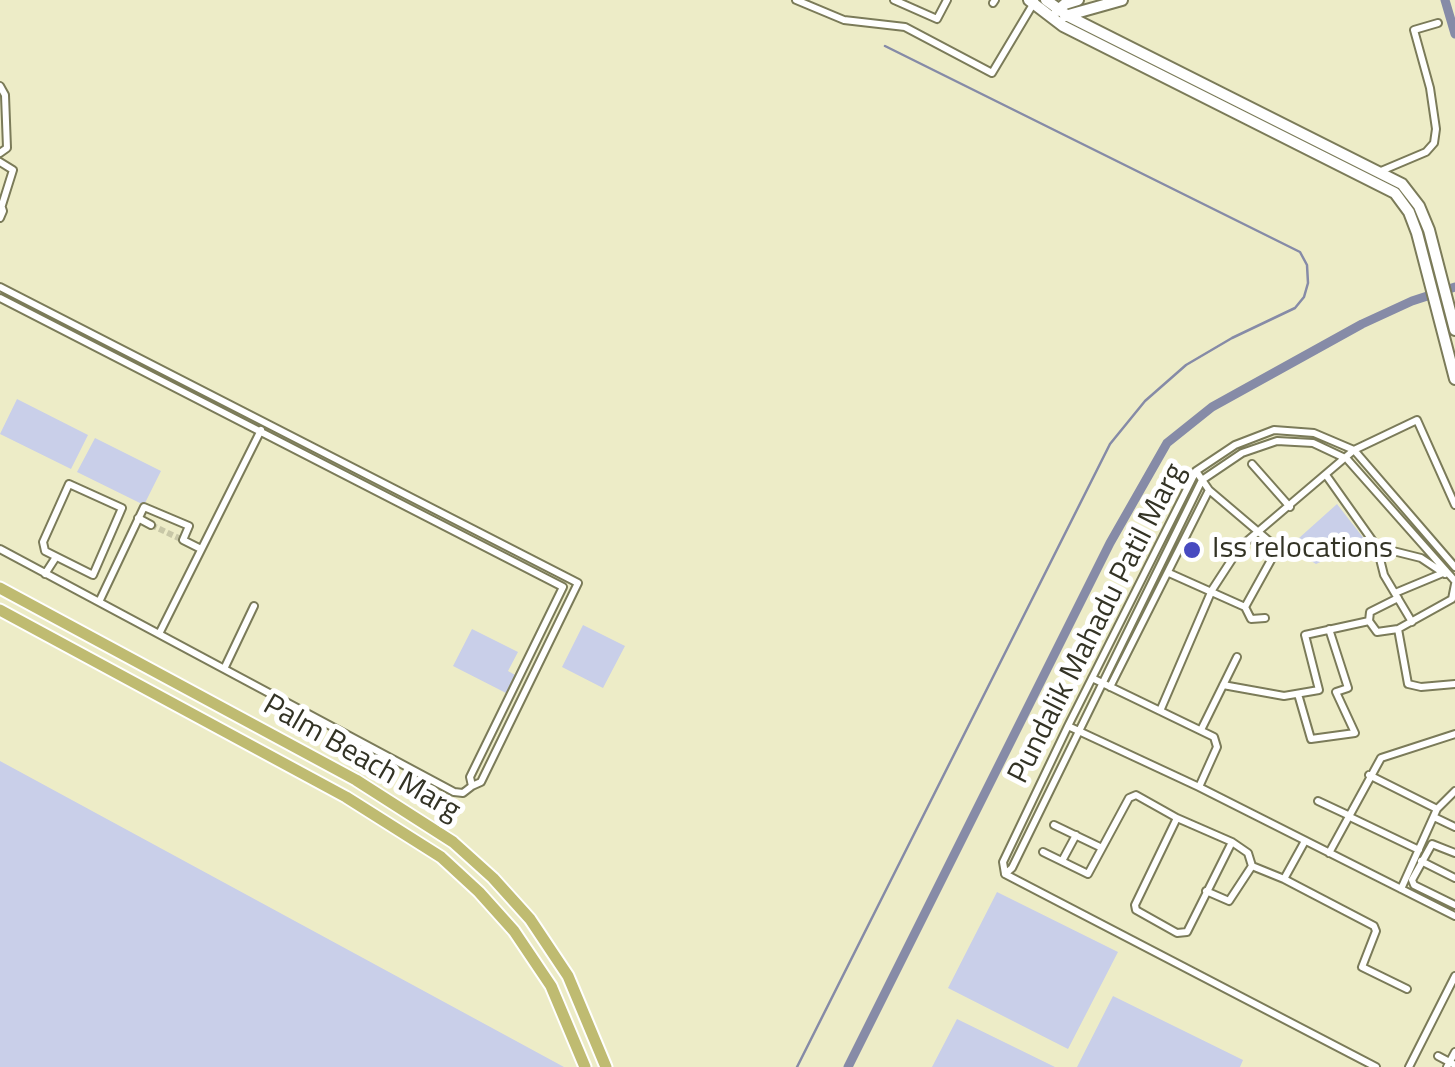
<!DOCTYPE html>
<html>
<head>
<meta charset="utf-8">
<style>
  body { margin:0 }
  canvas { display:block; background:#edecc7 }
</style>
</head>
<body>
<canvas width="1455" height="1067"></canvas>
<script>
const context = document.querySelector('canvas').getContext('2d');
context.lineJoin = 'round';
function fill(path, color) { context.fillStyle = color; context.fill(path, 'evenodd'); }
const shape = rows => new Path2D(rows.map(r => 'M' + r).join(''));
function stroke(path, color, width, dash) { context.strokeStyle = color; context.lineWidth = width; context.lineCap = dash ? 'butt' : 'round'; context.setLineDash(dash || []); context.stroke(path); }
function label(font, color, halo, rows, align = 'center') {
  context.font = font + ' "Titillium Web",sans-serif'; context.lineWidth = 10; context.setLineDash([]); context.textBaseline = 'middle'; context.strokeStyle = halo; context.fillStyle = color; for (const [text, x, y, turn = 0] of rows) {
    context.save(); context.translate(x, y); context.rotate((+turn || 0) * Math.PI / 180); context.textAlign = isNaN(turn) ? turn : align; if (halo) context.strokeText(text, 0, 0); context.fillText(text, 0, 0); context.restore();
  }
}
const green = shape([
  [17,399,88,435,71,469,0,434],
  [95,438,161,471,144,505,77,472],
  [1337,504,1372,549,1369,559,1336,555,1316,564,1289,547],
  [583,625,625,646,603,688,562,667],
  [472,629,518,652,508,671,515,675,506,693,453,666],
  [0,761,564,1067,0,1067],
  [997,892,1118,952,1068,1049,948,988],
  [1113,996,1243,1060,1240,1067,1077,1067],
  [957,1019,1055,1067,932,1067]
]);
const stream = shape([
  [797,1067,1110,444,1145,401,1186,365,1232,338,1295,308,1304,297,1308,283,1307,265,1300,252,885,46]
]);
const canal = shape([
  [1445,0,1455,34],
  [848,1067,1110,543,1167,443,1212,407,1362,324,1412,301,1455,287]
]);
const streetTunnel = shape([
  [151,525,183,540]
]);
const street = shape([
  [796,0,844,20,905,27,992,73,1035,1],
  [894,0,937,19,947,0],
  [993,3,995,0],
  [0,86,5,95,7,148,0,153],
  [0,162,13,170,2,205],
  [1381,171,1426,152,1434,143,1436,129,1430,88,1414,30,1438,23],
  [0,218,3,211,1,205],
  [0,287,578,583,481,782,472,786,470,777,563,587,0,298],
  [1252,464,1290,507],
  [1196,471,1209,490,1275,546,1276,551,1245,607],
  [1326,475,1377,547,1384,575,1412,622],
  [69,484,122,508,93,575,45,551,43,542,69,484],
  [138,518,151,525],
  [1377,547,1421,558,1445,574],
  [0,549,454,792,463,793,472,786],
  [1169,573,1245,607,1251,619,1265,618],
  [45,574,56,557],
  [1455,584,1452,599,1398,629,1408,684,1421,687,1455,684],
  [1395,593,1443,573],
  [99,602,144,507,189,526,183,540,201,549],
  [1369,621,1370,612,1398,598],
  [159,634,261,430],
  [224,669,254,606],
  [1092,678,1214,737,1217,747,1199,787],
  [1223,685,1284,696,1319,690,1305,635,1369,621,1377,632,1398,629],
  [1110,687,1209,490],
  [1298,694,1311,739,1355,733,1336,692,1348,688,1329,629],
  [1160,711,1212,590,1240,547,1354,450,1417,420,1455,505],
  [1068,726,1199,787,1455,916],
  [1201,730,1237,657],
  [1369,775,1437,809],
  [1318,801,1350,816],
  [1350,817,1419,850],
  [1434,817,1455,827],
  [1177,818,1135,905,1136,910,1177,933,1187,932,1232,842],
  [1054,825,1102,848],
  [1043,852,1088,874,1129,798,1136,795,1177,818,1232,842,1248,853,1252,866,1284,879,1305,841],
  [1329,853,1381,758,1455,734],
  [1455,853,1432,844,1412,880,1414,885,1455,905],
  [1062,861,1076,835],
  [1421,861,1455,878],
  [1005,874,1003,862,1068,726,1196,471,1235,445,1274,430,1314,433,1354,450,1455,567],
  [1005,874,1012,868,1202,480,1242,453,1277,441,1313,443,1347,459,1455,581],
  [1005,874,1376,1067],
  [1284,879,1374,926,1376,931,1362,967,1407,989],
  [1401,889,1437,809,1455,791],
  [1206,891,1229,901,1252,866],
  [1438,1056,1455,1065],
  [1409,1067,1455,976],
  [1447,1067,1455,1052]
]);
const secondary = shape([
  [1029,0,1063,26,1395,193,1409,212,1417,233,1455,379],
  [1046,0,1068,16,1402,184,1419,206,1429,230,1455,330],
  [1057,11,1065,4,1078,0],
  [1065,16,1122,0]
]);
const primary = shape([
  [0,588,356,780,453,842,493,878,530,919,568,976,606,1067],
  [0,610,346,797,441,857,479,892,514,931,551,986,585,1067]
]);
const markers = [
  [1192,550,10,"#474ac0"]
];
const poiNames = [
  ["Iss relocations",1212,550]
];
const streetNames = [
  ["Pundalik Mahadu Patil Marg",1098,624,-63],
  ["Palm Beach Marg",361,759,30]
];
fill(green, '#c9cfe9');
stroke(stream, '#868ba7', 2.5);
stroke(canal, '#868ba7', 9);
stroke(streetTunnel, '#c8c7a7', 6, [6, 3]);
stroke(street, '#7b7b59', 10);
stroke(secondary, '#7b7b59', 14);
stroke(primary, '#fff', 15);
stroke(street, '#fff', 6);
stroke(secondary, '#fff', 10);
stroke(primary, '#bfbb71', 11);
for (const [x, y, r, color] of markers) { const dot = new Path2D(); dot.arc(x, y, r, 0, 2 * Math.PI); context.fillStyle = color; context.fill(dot); stroke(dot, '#fff', 4); }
label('30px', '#333325', '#fff', poiNames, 'left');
label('30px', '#333325', '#fff', streetNames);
</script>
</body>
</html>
